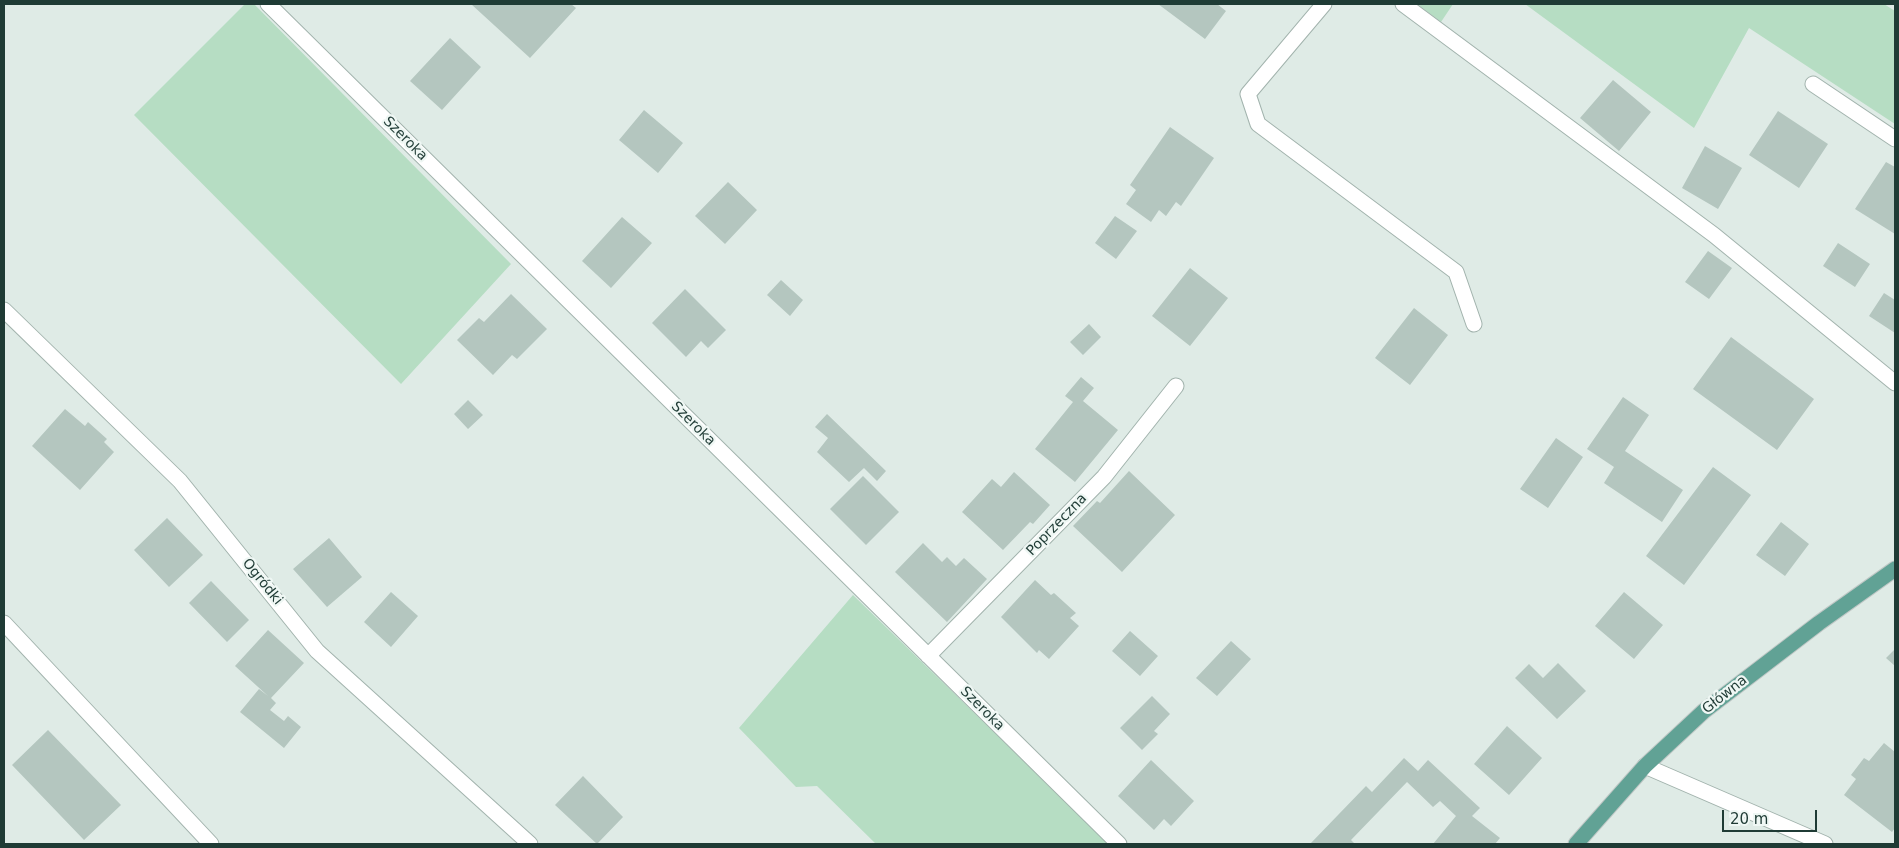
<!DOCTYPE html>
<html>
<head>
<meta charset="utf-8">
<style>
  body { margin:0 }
  #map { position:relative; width:1899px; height:848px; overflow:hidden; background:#dfebe6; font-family:"DejaVu Sans",sans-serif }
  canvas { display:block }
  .frame { position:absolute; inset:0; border:5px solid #1f3b35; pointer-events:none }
  .scale { position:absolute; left:1722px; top:810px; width:95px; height:22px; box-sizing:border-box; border:2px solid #1f3b35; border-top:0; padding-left:6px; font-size:15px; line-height:18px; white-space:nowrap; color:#1f3b35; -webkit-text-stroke:4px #eff7f4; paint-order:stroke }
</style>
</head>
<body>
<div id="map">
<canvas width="1899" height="848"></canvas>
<div class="frame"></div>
<div class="scale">20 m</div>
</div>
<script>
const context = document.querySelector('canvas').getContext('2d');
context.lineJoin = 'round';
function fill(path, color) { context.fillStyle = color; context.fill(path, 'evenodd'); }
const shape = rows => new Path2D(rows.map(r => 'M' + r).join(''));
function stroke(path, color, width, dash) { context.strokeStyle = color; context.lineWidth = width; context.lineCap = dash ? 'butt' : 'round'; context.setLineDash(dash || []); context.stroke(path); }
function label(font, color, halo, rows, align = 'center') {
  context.font = font + ' "DejaVu Sans",sans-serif'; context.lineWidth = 4.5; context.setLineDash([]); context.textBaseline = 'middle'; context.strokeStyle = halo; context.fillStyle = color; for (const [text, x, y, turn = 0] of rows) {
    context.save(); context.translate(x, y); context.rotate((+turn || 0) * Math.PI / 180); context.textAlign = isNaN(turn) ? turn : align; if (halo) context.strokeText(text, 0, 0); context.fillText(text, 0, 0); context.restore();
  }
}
const green = shape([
  [245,4,254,4,511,264,401,384,134,115],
  [1417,4,1453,4,1441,22],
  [1525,4,1884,4,1895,11,1895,124,1749,28,1694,128],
  [853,595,1109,844,876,844,817,786,796,787,739,728]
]);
const building = shape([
  [471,4,571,4,576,8,530,58],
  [1158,4,1217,4,1226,11,1205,39],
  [450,38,481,67,442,110,410,81],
  [1613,80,1651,112,1619,151,1580,118],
  [644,110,683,143,658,173,619,140],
  [1778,111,1828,144,1799,188,1749,155],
  [1170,127,1214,158,1181,206,1176,202,1166,216,1159,210,1151,222,1126,204,1136,190,1130,185],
  [1705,146,1742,168,1718,209,1682,188],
  [1886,162,1895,167,1895,234,1855,209],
  [728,182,757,210,725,244,695,216],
  [1115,216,1137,231,1116,259,1095,243],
  [622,217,652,243,611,288,582,261],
  [1838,243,1870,264,1855,287,1823,266],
  [1708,251,1732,268,1709,299,1685,282],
  [1190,268,1228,298,1190,346,1152,316],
  [781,280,803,300,790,316,767,295],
  [685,289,726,330,708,348,701,341,686,357,652,323],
  [1884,293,1895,300,1895,333,1869,316],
  [511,294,547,329,517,359,512,355,493,375,457,340,479,318,484,322],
  [1414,308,1448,335,1410,385,1375,358],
  [1089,324,1101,337,1083,355,1070,342],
  [1731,337,1814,399,1777,450,1693,389],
  [1081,377,1094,388,1083,401,1118,430,1075,482,1035,449,1073,402,1065,396],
  [1623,397,1649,415,1625,451,1683,490,1662,522,1604,483,1614,467,1587,449],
  [468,400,483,415,468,429,454,414],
  [65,409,85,426,88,422,107,439,104,442,114,452,80,490,32,446],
  [827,414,886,471,877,481,864,468,849,482,817,452,828,438,815,427],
  [1556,438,1583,457,1548,508,1520,489],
  [1713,467,1751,495,1684,585,1646,556],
  [1129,471,1175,515,1122,572,1073,526,1097,501,1100,503],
  [1014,472,1050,505,1033,524,1030,522,1003,550,962,512,992,479,1001,487],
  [863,476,899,512,866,545,830,509],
  [167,518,203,555,169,587,134,550],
  [1781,522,1809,544,1785,576,1756,555],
  [329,538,362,577,327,607,293,569],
  [923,543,942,562,947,557,956,566,964,558,987,579,947,622,895,572],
  [1035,580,1051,595,1054,593,1076,613,1070,618,1079,626,1049,659,1039,650,1037,653,1001,617],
  [211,581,249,620,227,642,189,603],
  [391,592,418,616,391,647,364,622],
  [1624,592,1663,625,1634,659,1595,626],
  [268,630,304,663,271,698,276,703,270,710,284,721,288,716,301,727,284,748,240,712,259,689,268,696,235,666],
  [1130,631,1158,656,1140,676,1112,651],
  [1231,641,1251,659,1217,696,1196,678],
  [1895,649,1895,666,1886,658],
  [1558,663,1586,691,1557,719,1515,678,1529,664,1543,678],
  [1152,696,1170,714,1154,731,1158,734,1142,750,1120,728],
  [1507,726,1542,758,1509,795,1474,764],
  [48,730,121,805,84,840,12,765],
  [1884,743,1895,752,1895,828,1892,832,1844,795,1856,779,1851,775,1864,758,1869,761],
  [1404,758,1418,771,1428,760,1480,808,1472,816,1500,838,1495,844,1433,844,1456,816,1440,801,1433,807,1407,782,1351,840,1355,844,1310,844,1366,786,1372,792],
  [1151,760,1194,801,1171,826,1164,819,1154,830,1118,796],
  [583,776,623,817,597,844,555,805]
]);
const minor = shape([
  [268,4,1119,844],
  [1324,4,1248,94,1258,124,1456,272,1474,324],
  [1403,4,1714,235,1895,383],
  [1813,84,1895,139],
  [4,310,180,481,317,651,530,844],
  [4,623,211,844],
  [928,656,1104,477,1176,386],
  [1645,766,1825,844]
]);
const major = shape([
  [1576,844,1645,766,1704,711,1819,623,1895,569]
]);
const streetNames = [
  ["Szeroka",405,139,45],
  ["Szeroka",693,424,45],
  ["Poprzeczna",1057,525,-46],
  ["Ogródki",262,582,51],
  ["Główna",1725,695,-38],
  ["Szeroka",982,709,45]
];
fill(green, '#b6ddc3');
fill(building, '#b4c6bf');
stroke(minor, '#a2b3ad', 17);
stroke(major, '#c0c8c6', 17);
stroke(minor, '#fff', 15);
stroke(major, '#61a295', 15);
label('14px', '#1f3b35', '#eff7f4', streetNames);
</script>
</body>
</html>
